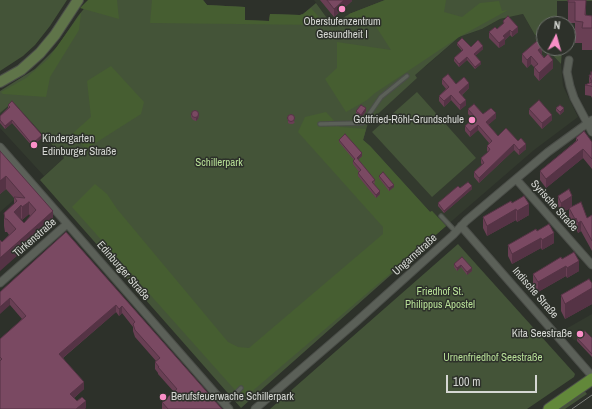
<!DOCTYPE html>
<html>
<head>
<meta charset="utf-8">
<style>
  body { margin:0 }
  #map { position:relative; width:592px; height:409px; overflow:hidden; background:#2d312a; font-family:"Archivo Narrow",sans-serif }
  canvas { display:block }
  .north { position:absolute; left:536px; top:16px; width:40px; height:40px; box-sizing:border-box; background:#2d312a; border:1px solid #70736e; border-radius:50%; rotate:6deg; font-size:11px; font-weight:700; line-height:16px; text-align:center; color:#d5d7d3 }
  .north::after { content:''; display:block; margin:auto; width:14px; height:18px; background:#fa8fc7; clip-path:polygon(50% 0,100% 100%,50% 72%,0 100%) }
  .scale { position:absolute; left:446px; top:375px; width:91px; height:18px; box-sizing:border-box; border:2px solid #d5d7d3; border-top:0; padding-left:5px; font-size:12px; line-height:14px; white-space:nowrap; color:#d5d7d3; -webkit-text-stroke:3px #2d312a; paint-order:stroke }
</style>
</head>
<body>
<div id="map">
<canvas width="592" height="409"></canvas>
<div class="north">N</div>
<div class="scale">100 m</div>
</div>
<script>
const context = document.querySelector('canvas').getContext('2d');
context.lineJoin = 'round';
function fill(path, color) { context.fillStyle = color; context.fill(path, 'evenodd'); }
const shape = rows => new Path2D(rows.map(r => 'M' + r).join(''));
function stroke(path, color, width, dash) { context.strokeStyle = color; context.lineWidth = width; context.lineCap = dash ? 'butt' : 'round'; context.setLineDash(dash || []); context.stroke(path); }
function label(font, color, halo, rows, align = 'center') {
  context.font = font + ' "Archivo Narrow",sans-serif'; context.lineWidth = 3; context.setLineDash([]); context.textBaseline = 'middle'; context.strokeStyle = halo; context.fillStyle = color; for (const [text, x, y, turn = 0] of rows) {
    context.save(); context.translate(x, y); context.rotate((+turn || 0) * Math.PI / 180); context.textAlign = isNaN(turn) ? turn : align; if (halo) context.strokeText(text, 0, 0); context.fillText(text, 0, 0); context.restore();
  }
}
const built = shape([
  [314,0,385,0,349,14,332,25],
  [523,14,535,35,543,39,544,48,546,48,561,64,563,86,578,117,534,150,446,226,432,211,431,212,381,206,349,111,426,66,459,37,482,29,500,19],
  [13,102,64,158,44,176,0,128,0,113],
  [0,164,24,191,0,212],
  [592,314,592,357,577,341,574,340,564,330]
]);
const green = shape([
  [0,0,67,0,50,26,35,45,23,56,0,71],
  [91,0,203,0,207,5,245,7,245,20,269,21,270,14,300,15,303,14,316,3,332,25,349,14,385,0,592,0,592,1,557,1,557,24,544,24,544,42,543,39,535,35,523,14,500,19,482,29,459,37,415,75,417,78,368,123,363,140,370,146,430,212,432,211,446,226,241,408,40,180,64,158,13,102,0,113,0,91,35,69,57,47,78,16],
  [546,48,564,48,564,49,562,50,561,64],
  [417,92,476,158,432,197,372,132],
  [458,244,575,374,574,377,527,409,270,409],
  [583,389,587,394,565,409,554,409]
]);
const forest = shape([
  [88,0,117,0,119,19,80,8],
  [152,0,203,0,207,5,245,7,245,20,269,21,270,14,300,15,303,14,311,8,323,22,323,25,150,23],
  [385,0,446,0,444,12,462,17,480,3,499,1,502,11,508,10,459,37,375,93,367,100,346,112,325,79,337,68,337,42,391,50,375,25,353,26,349,14],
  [81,13,79,30,50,77,46,97,3,94,1,92,26,78,48,59],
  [111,66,144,102,141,114,86,149,72,134,91,117,87,81],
  [326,112,340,127,366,129,363,140,370,146,430,212,432,211,446,226,243,399,72,207,95,184,107,194,117,209,228,342,238,347,249,348,383,234,383,227,298,132,305,117]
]);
const lane = shape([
  [320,124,363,123,381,97,407,76],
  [441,216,456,232],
  [225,404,241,388]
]);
const street = shape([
  [569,60,567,72,570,86,574,98,592,132],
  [0,147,229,409],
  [516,179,592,265],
  [461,226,592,376],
  [0,283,67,224],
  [255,409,356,322,453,235,466,221,548,152,592,120]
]);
const secondary = shape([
  [0,82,21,70,40,53,55,35,78,0]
]);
const primary = shape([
  [549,409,592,379]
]);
const tram = shape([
  [572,409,592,395]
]);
const wall = shape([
  [320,0,352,0,352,1,334,17],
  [568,0,586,0,586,15,592,16,592,50,582,50,582,43,575,43,575,23,568,23],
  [503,21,518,32,512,37,510,35,505,40,505,44,499,48,489,38,489,32,497,29,503,24],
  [457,43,471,47,483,49,475,56,481,64,475,69,467,60,459,67,454,61,454,58,462,51,457,45],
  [522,54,542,55,553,68,539,81,534,75,534,67,531,64,527,68,522,62],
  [592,72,592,98,591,96,585,95,585,85,589,83,589,75,591,75],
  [442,79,469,88,462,95,466,105,460,110,451,100,444,107,439,101,439,96,446,89,442,84],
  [8,105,42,138,32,146,12,123,5,129,0,123,0,116,8,108],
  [556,108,564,111,560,115,556,111],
  [468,109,496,118,488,125,498,136,518,141,526,149,519,155,514,150,479,183,474,177,474,172,482,165,481,163,481,158,488,152,487,151,487,146,489,143,478,130,470,137,465,131,465,126,473,119,468,114],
  [529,109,552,120,542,129,529,114],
  [356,111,366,111,361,118,356,114],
  [191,115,199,116,198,119,196,121,193,120,191,117],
  [288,117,295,122,293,124,290,124,288,123],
  [576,138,592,142,592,169,583,158,546,188,540,180,540,171,576,141],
  [339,140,362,156,358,160,375,182,374,184,380,194,376,198,358,176,358,173,359,172,353,164,353,161,354,160,339,142],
  [0,151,53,224,2,242,9,235,7,232,5,232,4,226,4,213,14,205,14,198,6,189,0,194],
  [29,214,30,216,24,223,20,219,21,218,22,220],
  [379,176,394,187,389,191,379,178],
  [460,188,472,189,444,213,438,206,438,203],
  [558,196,587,218,592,215,592,251,581,231,578,233,576,228,575,229,569,218,569,209,561,213,558,206],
  [512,203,529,215,517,222,516,220,487,236,483,228,483,217],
  [537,231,554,243,542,250,541,248,512,264,508,256,508,245],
  [66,232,222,409,162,409,162,402,174,392,158,374,158,373,155,369,155,362,156,361,135,337,133,331,133,327,122,313,119,316,116,312,63,358,84,389,74,398,77,401,86,408,0,409,0,339,22,319,10,305,0,292],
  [462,257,472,271,467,275,461,267,457,271,454,267,454,264],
  [562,259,579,271,567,278,566,276,538,292,533,284,533,274],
  [592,283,592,304,565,319,561,311,561,295],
  [577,338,592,338,592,357,577,341]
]);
const shadedWall = shape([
  [344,0,352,0,352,1,334,17,334,9],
  [518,27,518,32,512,37,512,32],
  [510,30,510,35,505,40,505,44,499,48,499,43,503,36],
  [483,46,483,49,474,57,474,54],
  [542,47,542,55,538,50],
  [531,56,531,64,527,68,527,60],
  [467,57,467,60,459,67,459,64],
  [553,60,553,68,539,81,539,73],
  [481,62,481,64,475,69,475,67],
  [469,83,469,88,459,97,459,92],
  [451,95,451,100,444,107,444,101],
  [466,100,466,105,460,110,460,105],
  [366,108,366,111,361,118,361,115],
  [564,108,564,111,560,115,560,112],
  [496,113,496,118,486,127,486,122],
  [199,114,198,119,196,121,196,118],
  [552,115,552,120,542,129,542,123],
  [12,120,12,123,5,129,5,126],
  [478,125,478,130,470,137,470,132],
  [42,135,42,138,32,146,32,144],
  [514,144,514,150,479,183,479,178],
  [526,144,526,149,519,155,519,150],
  [583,149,583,158,546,188,546,179],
  [362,153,362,156,357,161,357,158],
  [6,176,6,189,0,194,0,181],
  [394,185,394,187,389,191,389,188],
  [472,186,472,189,444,213,444,211],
  [380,191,380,194,376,198,376,195],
  [572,196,572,207,561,213,561,203],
  [29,202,29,214,22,220,22,207],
  [529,204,529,215,517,222,517,211],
  [21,205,21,218,14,225,14,212],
  [516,209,516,220,487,236,487,226],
  [53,211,53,224,0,271,0,258],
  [576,218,576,228,575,229,575,219],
  [581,221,581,231,578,233,578,223],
  [554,233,554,243,542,250,542,240],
  [541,238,541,248,512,264,512,254],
  [579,261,579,271,567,278,567,268],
  [461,265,461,267,457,271,457,268],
  [566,266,566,276,538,292,538,282],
  [472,268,472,271,467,275,467,272],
  [592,288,592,304,565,319,565,304],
  [10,298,10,305,0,314,0,307],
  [116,305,116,312,59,361,59,354],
  [122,306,122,313,119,316,119,309],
  [84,382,84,389,70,401,70,394],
  [86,401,86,408,85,409,76,409]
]);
const building = shape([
  [327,0,344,0,334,9,327,0],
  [568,0,586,0,585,15,592,16,592,28,582,28,583,22,575,21,575,2,568,2,568,0],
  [508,16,518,27,512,32,510,30,503,36,505,38,499,43,489,32,495,27,497,29,504,23,503,21,508,16],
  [462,38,471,47,478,40,483,46,474,54,481,62,475,67,467,57,459,64,454,58,463,50,457,43,462,38],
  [537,41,542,47,538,50,544,58,548,54,553,60,539,73,534,67,538,64,531,56,527,60,522,54,537,41],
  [591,72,592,72,592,87,591,86,585,85,592,82,589,75,591,75,591,72],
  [448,74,456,84,464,77,469,83,459,92,466,100,460,105,451,95,444,101,439,96,449,87,442,79,448,74],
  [539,100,552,115,542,123,529,109,539,100],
  [12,101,42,135,32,144,12,120,5,126,0,120,0,116,10,107,8,105,12,101],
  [474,104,483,114,491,108,496,113,486,122,498,136,506,128,518,141,521,138,526,144,519,150,514,144,479,178,474,172,484,163,481,158,488,152,490,149,487,146,492,141,478,125,470,132,465,126,475,117,468,109,474,104],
  [361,105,366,108,361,115,356,111,361,105],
  [560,105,564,108,560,112,556,108,560,105],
  '191.5 114a3.5 3.5 0 1 1 7 0a3.5 3.5 0 1 1-7 0Z',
  '287.5 118a3.5 3.5 0 1 1 7 0a3.5 3.5 0 1 1-7 0Z',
  [584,131,592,142,592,159,583,149,546,179,540,171,578,140,576,138,584,131],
  [345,134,362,153,357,158,375,180,372,182,380,191,376,195,358,173,361,170,353,161,355,159,339,140,345,134],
  [0,151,53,211,0,258,0,240,2,242,16,229,7,219,5,219,4,213,17,201,14,197,25,198,6,176,0,181,0,151],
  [29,202,36,210,24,223,14,212,21,205,22,207,29,202],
  [383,172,394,185,389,188,379,176,383,172],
  [468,182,472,186,444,211,438,203,458,186,460,188,468,182],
  [569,189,572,196,561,203,558,196,569,189],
  [524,196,529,204,517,211,516,209,487,226,483,217,511,201,512,203,524,196],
  [581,202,587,218,592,215,592,241,581,221,578,223,576,218,575,219,569,208,581,202],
  [549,224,554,233,542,240,541,238,512,254,508,245,536,229,537,231,549,224],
  [66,232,222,409,168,409,162,402,177,389,158,367,159,367,155,362,160,358,135,330,133,324,135,322,122,306,119,309,116,305,59,354,84,382,70,394,77,401,82,397,86,401,76,409,0,409,0,361,2,359,0,357,0,339,26,316,10,298,0,307,0,292,66,232],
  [574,252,579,261,567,268,566,266,538,282,533,274,561,257,562,259,574,252],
  [462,257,472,268,467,272,461,265,457,268,454,264,462,257],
  [589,279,592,283,592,288,565,304,561,295,589,279],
  [585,331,592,338,592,354,577,338,585,331]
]);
const markers = [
  [342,9,4,"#fa8fc7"],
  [472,120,4,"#fa8fc7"],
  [34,145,4,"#fa8fc7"],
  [580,334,4,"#fa8fc7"],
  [163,397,4,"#fa8fc7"]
];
const poiNames = [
  ["Oberstufenzentrum",342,22,"center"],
  ["Gesundheit I",342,35,"center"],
  ["Gottfried-Röhl-Grundschule",464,120],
  ["Kindergarten",42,139,"left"],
  ["Edinburger Straße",42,152,"left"],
  ["Kita Seestraße",572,334],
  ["Berufsfeuerwache Schillerpark",171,397,"left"]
];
const parkNames = [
  ["Schillerpark",219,163],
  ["Friedhof St.",440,292],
  ["Philippus Apostel",440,305],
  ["Urnenfriedhof Seestraße",493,358]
];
const streetNames = [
  ["Syrische Straße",554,206,48],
  ["Türkenstraße",35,238,-41],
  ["Ungarnstraße",415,255,-42],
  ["Edinburger Straße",123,271,49],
  ["Indische Straße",535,293,49]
];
fill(built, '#333a2e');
fill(green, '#445438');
fill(forest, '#465e31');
stroke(lane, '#4b4e49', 5.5);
stroke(street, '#4b4e49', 9);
stroke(secondary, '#4b4e49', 12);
stroke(primary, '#4b4e49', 13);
stroke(lane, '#5b6058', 3.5);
stroke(street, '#5b6058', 7);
stroke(secondary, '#5f7449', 10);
stroke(primary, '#62883a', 11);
stroke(tram, '#7b7e79', 1);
fill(wall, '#693f54');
fill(shadedWall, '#553345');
fill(building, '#7a4962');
stroke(building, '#553345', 1);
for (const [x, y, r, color] of markers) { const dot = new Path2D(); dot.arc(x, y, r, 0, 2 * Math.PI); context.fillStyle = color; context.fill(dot); stroke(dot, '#2d312a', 1.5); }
label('11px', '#d5d7d3', '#2d312a', poiNames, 'right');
label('11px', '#b7df97', '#2d312a', parkNames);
label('11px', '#d5d7d3', '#2d312a', streetNames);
</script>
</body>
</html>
